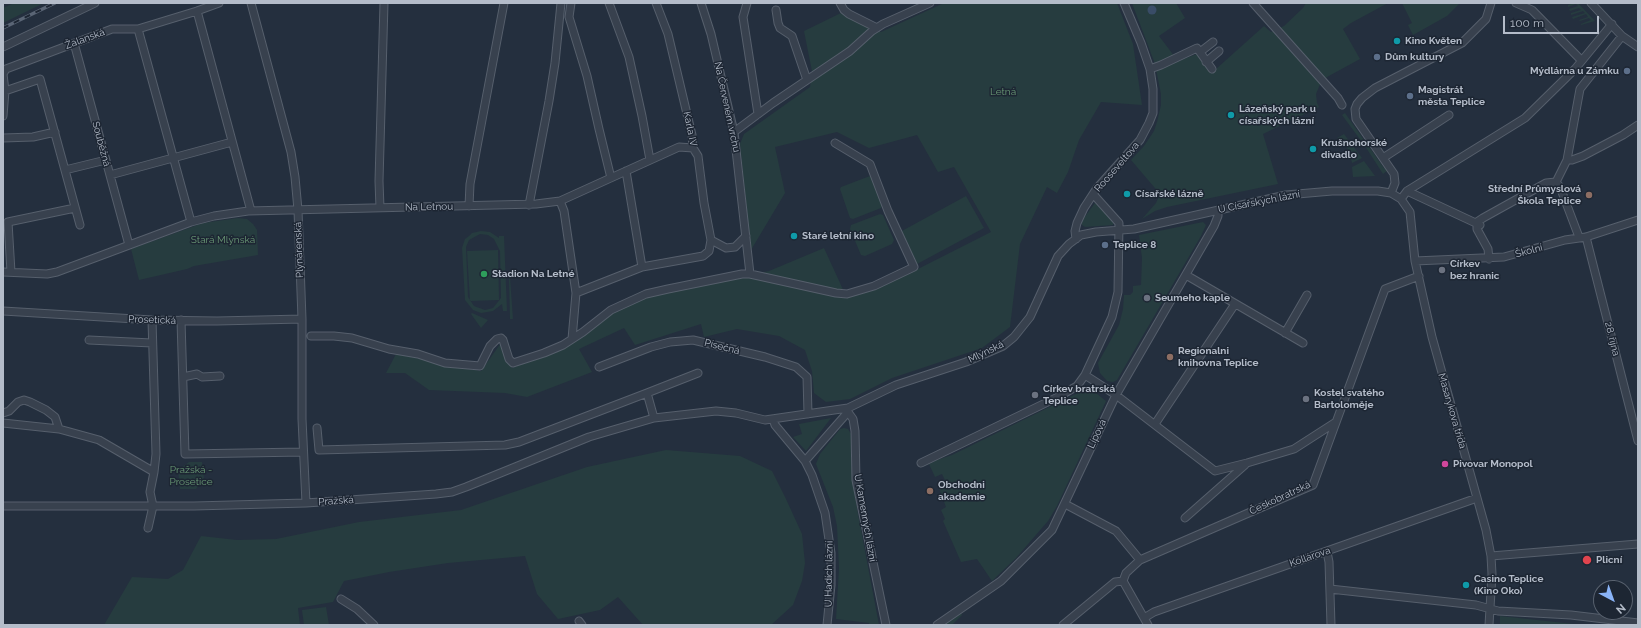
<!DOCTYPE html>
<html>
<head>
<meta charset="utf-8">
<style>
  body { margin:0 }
  #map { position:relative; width:1641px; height:628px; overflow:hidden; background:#242f3e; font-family:Raleway,sans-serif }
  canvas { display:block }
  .frame { position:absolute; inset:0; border:4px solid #b4bcc9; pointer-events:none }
  .north { position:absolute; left:1593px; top:580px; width:40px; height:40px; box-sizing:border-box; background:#1d2633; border:1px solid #59626f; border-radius:50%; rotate:139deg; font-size:11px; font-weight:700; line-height:16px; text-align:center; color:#b4bcc9 }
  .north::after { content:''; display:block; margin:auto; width:14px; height:18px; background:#8ab4f8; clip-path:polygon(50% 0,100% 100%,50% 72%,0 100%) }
  .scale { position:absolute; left:1503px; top:16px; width:96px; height:18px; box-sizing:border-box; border:2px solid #b4bcc9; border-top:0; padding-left:5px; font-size:12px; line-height:14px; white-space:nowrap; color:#b4bcc9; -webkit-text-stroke:3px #1d2633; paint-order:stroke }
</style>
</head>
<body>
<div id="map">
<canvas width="1641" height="628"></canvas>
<div class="frame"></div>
<div class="north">N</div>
<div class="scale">100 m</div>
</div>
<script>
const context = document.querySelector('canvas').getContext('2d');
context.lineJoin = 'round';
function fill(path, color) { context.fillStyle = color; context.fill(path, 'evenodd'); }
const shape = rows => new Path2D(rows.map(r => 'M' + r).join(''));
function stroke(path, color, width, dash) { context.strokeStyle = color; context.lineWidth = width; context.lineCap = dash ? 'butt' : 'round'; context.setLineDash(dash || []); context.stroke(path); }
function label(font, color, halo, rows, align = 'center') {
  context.font = font + ' Raleway,sans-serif'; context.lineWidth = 3; context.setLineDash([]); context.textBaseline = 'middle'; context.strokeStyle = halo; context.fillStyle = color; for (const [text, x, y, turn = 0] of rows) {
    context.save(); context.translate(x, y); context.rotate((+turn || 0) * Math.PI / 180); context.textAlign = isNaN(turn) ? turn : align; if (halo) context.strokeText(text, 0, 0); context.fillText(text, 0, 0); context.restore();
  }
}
const green = shape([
  [14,3,44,3,3,23,3,8],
  [944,3,1117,3,1133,44,1142,105,1101,102,1079,140,1068,172,1057,193,1047,187,1020,244,1010,327,982,348,892,378,850,399,826,402,814,393,812,371,805,350,779,336,737,329,704,337,701,324,635,345,624,328,579,349,592,372,527,397,505,393,429,390,405,373,386,373,396,354,481,371,501,343,512,368,571,344,613,312,650,296,769,271,824,248,846,296,910,273,991,232,954,167,938,172,917,135,869,148,837,132,775,147,785,193,751,250,740,144,744,134,810,87,812,71,804,31,841,13,881,32],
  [1132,3,1176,3,1185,18,1159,36,1178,61,1197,54,1200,56,1209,68,1216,69,1264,26,1271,32,1284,26,1303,8,1306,3,1388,3,1351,23,1343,29,1360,59,1327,77,1321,82,1316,94,1317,103,1319,107,1263,134,1278,184,1167,207,1155,211,1142,219,1156,203,1160,194,1131,160,1144,146,1154,131,1157,122,1161,105,1161,94,1155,64],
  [1402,3,1460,3,1447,16,1413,35,1408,25,1412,23],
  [1574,3,1578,3,1595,21,1581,25,1581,24,1591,20,1589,18,1580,21,1579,20,1588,17,1586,14,1573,19,1572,17,1585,13,1583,11,1571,15,1571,13,1581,10,1579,8,1570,11,1569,9,1578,6,1576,4,1568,7,1568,5],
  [1345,113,1364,140,1362,142,1342,115],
  [1344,134,1362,158,1352,163,1349,150,1337,138],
  [1367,144,1384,168,1388,170,1383,174,1365,146],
  [1364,161,1375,176,1353,177,1352,167],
  [870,176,872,177,883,205,881,208,853,219,850,218,840,189,841,187],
  [966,196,984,228,917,264,900,232],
  [1095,203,1113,221,1113,225,1085,227,1082,225,1081,222],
  [880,214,883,215,894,240,892,244,865,256,861,255,850,229,851,225],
  [238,218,247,219,253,224,257,230,258,255,194,266,187,269,139,280,131,249,203,223],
  [1203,222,1206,225,1201,236,1117,380,1113,382,1107,381,1100,373,1098,363,1119,325,1123,309,1124,295,1130,295,1133,292,1133,286,1141,285,1142,258,1139,235],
  [481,231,490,232,499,238,499,236,504,236,507,311,503,311,502,304,493,311,481,313,473,310,465,300,462,248,465,239,469,236,472,233],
  [480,234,488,235,494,239,500,251,501,298,493,308,485,310,474,306,468,297,466,247,469,240],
  [498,250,499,300,470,301,467,251],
  [510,277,513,319,510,319,509,278],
  [472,313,488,320,481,328,471,314],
  [1091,389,1106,401,1057,506,1048,521,1016,558,992,581,977,559,961,562,943,521,945,519,941,510,946,507,939,488,947,484,942,474,935,477,929,464,937,460,952,455,1084,390],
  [831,418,806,451,793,437,802,434,799,424],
  [844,428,848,429,851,434,854,489,858,514,879,625,869,625,869,623,836,619,839,568,837,526,833,507,816,464,820,454,840,429],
  [666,450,740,456,772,471,786,499,802,534,805,563,802,581,793,605,771,625,643,625,618,597,600,610,558,619,537,594,525,556,448,563,389,572,344,581,333,602,298,608,300,625,104,625,132,577,168,579,183,570,201,536,237,540,276,539,359,522,461,510,587,467],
  [189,462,202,462,204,478,196,489,180,489,178,470],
  [326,607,329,625,304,625,302,610],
  [961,613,962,615,952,625,941,625],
  [1500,616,1574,624,1574,625,1500,625]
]);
const water = shape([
  '1147.5 10a4.5 4.5 0 1 1 9 0a4.5 4.5 0 1 1-9 0Z'
]);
const minor = shape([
  [251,3,291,152,295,177,298,210,302,319,302,419,306,503],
  [571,3,569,17,587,76,599,129,611,178],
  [609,3,629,57,642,116,650,160],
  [656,3,668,34,692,135,693,148,698,156,704,203,711,240,726,248,735,247,746,236],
  [701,3,711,34,734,132,750,274],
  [747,3,743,17,758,114],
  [840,3,844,10,849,14,877,28],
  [1253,3,1338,98,1342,105],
  [1516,3,1532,10,1581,60],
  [1591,3,1622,36,1638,47],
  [776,10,778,23,780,28,792,36,807,80],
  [197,11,251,211],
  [138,29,191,222],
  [74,43,129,245],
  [3,47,95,3],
  [1200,52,1213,42],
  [1206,62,1219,51],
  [1150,69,1161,65,1197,48,1212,69],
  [5,91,40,79,80,225],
  [3,116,5,91,3,74,6,69,112,29,138,29,197,11,219,3],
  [734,132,773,103,850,51,872,31,883,24,930,3],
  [3,138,33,137,55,132],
  [1383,158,1449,115],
  [1567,160,1572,160,1583,156,1623,135,1638,125],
  [65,170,106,160],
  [626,171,642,267],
  [110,175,232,142],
  [1556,182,1567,160,1580,89,1622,36],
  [1556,182,1560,187,1579,237],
  [1407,191,1480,225],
  [1391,193,1395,183,1394,174,1356,119,1355,109,1357,104,1362,98,1375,88,1462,43,1486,19,1491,3],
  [1401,199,1407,191,1525,118,1575,69,1612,24],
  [560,201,564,211,576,293,572,339],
  [529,205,549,101,555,63,561,3],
  [469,206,470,184,504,3],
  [380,208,379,181,384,3],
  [1586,237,1638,441],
  [1076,239,1075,231,1077,223,1084,208,1097,188,1140,140,1149,123,1153,113,1153,89,1150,69,1141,43,1124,3],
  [1489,259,1488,249,1477,229,1477,222,1483,218,1546,183,1556,182],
  [1415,261,1504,257,1565,240,1586,237,1638,220],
  [3,272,47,274,57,272,191,222,214,216,248,211,536,204,560,201,679,147,693,148],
  [11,272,8,222,75,208],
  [1186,275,1303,343],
  [576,293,642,267,703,256,709,251,711,240],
  [3,311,152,320,217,321,302,319],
  [152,320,156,454,154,472],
  [181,320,185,454,303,452],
  [1285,333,1307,295],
  [311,336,334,336,352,338,389,349,418,354,445,363,480,366,490,346,497,339,501,338,503,340,509,359,513,363,544,353,563,345,583,332,611,310,646,294,668,289,742,274,750,274,836,293,847,294,874,286,914,267,888,211,870,164,835,143],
  [89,340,152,343],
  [599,367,651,347,670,342,693,340,765,357,796,367,807,377,808,414],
  [1085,375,1116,395,1215,471,1247,463,1294,449,1336,422],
  [183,377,197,374,202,377,220,376],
  [848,412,853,419,855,431,856,480,886,625],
  [3,413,9,411,18,402,24,400,30,402,46,410,55,417,59,429],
  [654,418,647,393,698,373],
  [773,419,775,425,805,461,812,475,825,513,831,553,831,585,827,625],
  [3,423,59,429,99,440,154,472,150,492,153,506,148,528],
  [1155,424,1235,304],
  [317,428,319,450,505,445,519,442,647,393],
  [805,461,848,412,848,408],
  [921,463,1058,397,1077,386,1085,375,1112,317,1118,292,1119,223,1093,194],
  [1065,504,1116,531,1140,560],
  [3,506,194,506,306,503,436,494,452,492,466,487,589,437,654,418,716,411,736,413,765,420,848,408,896,385,966,362,1003,346,1014,337,1030,317,1058,256,1069,244,1081,235,1096,232,1134,229,1286,195,1332,191,1378,191,1391,193,1401,199,1410,212,1415,261,1432,337,1486,530,1491,556,1492,574,1489,625],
  [1185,518,1245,465],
  [1327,552,1329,562,1331,625],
  [1491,556,1638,544],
  [1123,581,1126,573,1140,560,1313,485,1385,289,1419,276],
  [1123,581,1148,625],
  [1330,589,1476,605,1498,611,1571,615,1638,623],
  [341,599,357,609,374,625],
  [1144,618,1154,612,1477,498],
  [579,621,582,625],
  [937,625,1001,581,1052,530,1116,395,1214,226,1218,216,1218,210],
  [1063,625,1115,582,1123,581]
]);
const rail = shape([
  [3,28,55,3]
]);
const markers = [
  [1397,41,4,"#0f9aa8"],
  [1377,57,4,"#5c6f8a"],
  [1627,71,4,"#5c6f8a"],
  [1410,96,4,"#5c6f8a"],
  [1231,115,4,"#0f9aa8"],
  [1313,149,4,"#0f9aa8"],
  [1127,194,4,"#0f9aa8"],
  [1589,195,4,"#8d6e63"],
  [794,236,4,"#0f9aa8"],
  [1105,245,4,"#5c6f8a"],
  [1442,270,4,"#6b7280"],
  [484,274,4,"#2e9e5b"],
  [1147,298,4,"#6b7280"],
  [1170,357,4,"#8d6e63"],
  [1035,395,4,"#6b7280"],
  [1306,399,4,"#6b7280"],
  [1445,464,4,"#d1479c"],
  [930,491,4,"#8d6e63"],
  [1587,560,5,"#e0444e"],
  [1466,585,4,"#0f9aa8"]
];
const streetNames = [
  ["Žalanská",85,39,-20],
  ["Na Červeném vrchu",727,107,78],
  ["Karla IV",690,129,78],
  ["Souběžná",101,144,75],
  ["Rooseveltova",1117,167,-49],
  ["U Císařských lázní",1259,202,-11],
  ["Na Letnou",429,207,-1],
  ["Plynárenská",299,250,-92],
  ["Školní",1529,251,-15],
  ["Prosetická",152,320,2],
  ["28. října",1612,339,76],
  ["Písečná",722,347,14],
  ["Mlýnská",986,352,-26],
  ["Masarykova třída",1452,411,74],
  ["Lípová",1097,434,-65],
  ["Českobratrská",1280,498,-25],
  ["Pražská",336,501,-4],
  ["U Kamenných lázní",865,518,80],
  ["Kollárova",1310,557,-19],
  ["U Hadích lázní",829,574,-89]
];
const poiNames = [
  ["Kino Květen",1405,41],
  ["Dům kultury",1385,57],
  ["Mýdlárna u Zámku",1619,71,"right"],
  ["Magistrát",1418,90],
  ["města Teplice",1418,102],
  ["Lázeňský park u",1239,109],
  ["císařských lázní",1239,121],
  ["Krušnohorské",1321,143],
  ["divadlo",1321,155],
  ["Střední Průmyslová",1581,189,"right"],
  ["Škola Teplice",1581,201,"right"],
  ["Císařské lázně",1135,194],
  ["Staré letní kino",802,236],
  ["Teplice 8",1113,245],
  ["Církev",1450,264],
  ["bez hranic",1450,276],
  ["Stadion Na Letné",492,274],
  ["Seumeho kaple",1155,298],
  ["Regionalni",1178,351],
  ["knihovna Teplice",1178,363],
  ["Církev bratrská",1043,389],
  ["Teplice",1043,401],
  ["Kostel svatého",1314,393],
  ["Bartoloměje",1314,405],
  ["Pivovar Monopol",1453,464],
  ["Obchodni",938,485],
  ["akademie",938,497],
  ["Plicní",1596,560],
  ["Casino Teplice",1474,579],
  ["(Kino Oko)",1474,591]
];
const parkNames = [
  ["Letná",1003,92],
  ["Stará Mlýnská",223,240],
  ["Pražská -",191,470],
  ["Prosetice",191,482]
];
fill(green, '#263c3f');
fill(water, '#394c67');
stroke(minor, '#565f6c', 9);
stroke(minor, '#38414e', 7);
stroke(rail, '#5a6575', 3.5);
stroke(rail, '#1d2633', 2, [6]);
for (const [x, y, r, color] of markers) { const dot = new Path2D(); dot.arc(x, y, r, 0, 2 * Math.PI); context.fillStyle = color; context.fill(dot); stroke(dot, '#1d2633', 1.5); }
label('10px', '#b4bcc9', '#1d2633', streetNames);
label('bold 10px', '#b4bcc9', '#1d2633', poiNames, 'left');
label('10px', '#6b9a76', '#1d2633', parkNames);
</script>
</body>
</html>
